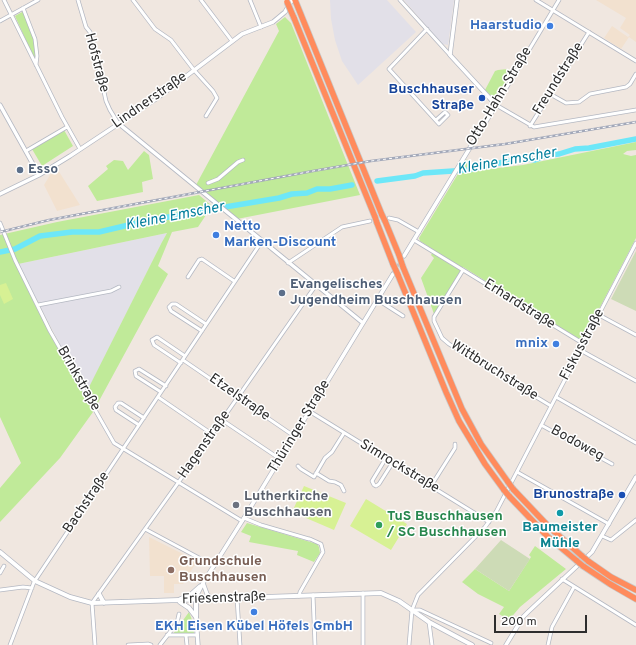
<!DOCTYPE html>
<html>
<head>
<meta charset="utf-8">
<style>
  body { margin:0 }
  #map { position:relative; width:636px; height:645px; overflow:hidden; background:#f0e7e0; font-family:Overpass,sans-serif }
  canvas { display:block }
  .scale { position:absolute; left:494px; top:615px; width:93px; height:18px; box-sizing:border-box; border:2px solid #2e2e2e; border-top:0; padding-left:5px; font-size:12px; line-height:14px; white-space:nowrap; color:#2e2e2e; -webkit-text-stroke:3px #fff; paint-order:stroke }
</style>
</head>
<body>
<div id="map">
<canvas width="636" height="645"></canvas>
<div class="scale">200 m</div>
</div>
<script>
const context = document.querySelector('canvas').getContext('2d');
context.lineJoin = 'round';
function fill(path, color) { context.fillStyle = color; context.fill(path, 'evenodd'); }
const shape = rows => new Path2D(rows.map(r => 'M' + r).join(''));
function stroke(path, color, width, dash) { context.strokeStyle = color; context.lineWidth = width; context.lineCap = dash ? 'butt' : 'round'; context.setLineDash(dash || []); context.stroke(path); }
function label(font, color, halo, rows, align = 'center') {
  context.font = font + ' Overpass,sans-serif'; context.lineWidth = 3; context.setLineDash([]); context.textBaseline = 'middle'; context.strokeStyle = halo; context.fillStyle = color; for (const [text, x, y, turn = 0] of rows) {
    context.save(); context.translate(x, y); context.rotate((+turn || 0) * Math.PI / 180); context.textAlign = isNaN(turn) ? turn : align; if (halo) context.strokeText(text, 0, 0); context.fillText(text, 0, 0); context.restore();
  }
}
const industrial = shape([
  [330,0,387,0,416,32,358,85,342,61,335,40,331,19],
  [404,0,454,0,448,45,442,44],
  [167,233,162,242,86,394,18,264]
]);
const education = shape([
  [596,0,636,0,636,42,629,37,621,49,604,38,612,26,628,37,630,35,620,28,626,18],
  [58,170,80,205,57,211,44,185,50,175],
  [149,537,197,561,183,584,174,584,174,593,164,593,164,576,150,576]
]);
const green = shape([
  [24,11,30,24,36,47,35,57,33,56,15,16],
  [285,17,291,23,360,195,237,219,196,185,279,31,276,24],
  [508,69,513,72,496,100,485,90,495,71,498,70],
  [64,130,73,146,42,166,32,149],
  [636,142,636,150,627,151,623,154,631,156,636,155,636,238,584,338,582,339,579,339,463,267,434,314,421,278,434,258,431,255,434,250,420,241,419,238,467,159,468,164,466,172,523,165],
  [144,151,149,155,153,179,142,182,143,192,97,201,88,186,108,169,106,166,114,160,123,161,128,170],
  [199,195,212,206,198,227,172,232,158,266,168,274,93,412,60,458,0,522,0,488,21,463,0,417,0,235,57,222],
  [167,233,162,242,85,395,48,331,18,264],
  [247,523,317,544,319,547,320,553,314,562,297,555,298,551,249,542,251,536,241,532],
  [535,546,566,569,520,607,509,620,499,614,504,607,478,594,462,582,475,569,509,591,531,557,529,555],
  [189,612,192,620,194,633,173,634]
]);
const cemetery = shape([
  [636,251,636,311,611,299],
  [501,540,530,559,509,591,475,569]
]);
const pitch = shape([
  [6,283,13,299,4,304,0,295,0,285],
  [304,486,346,503,334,530,292,512],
  [366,499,407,524,391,550,350,526]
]);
const river = shape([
  [377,181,415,176,423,173,468,170,522,158,535,160,547,155,559,154,575,149,589,148,636,139],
  [0,252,15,249,40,236,72,232,99,232,137,223,195,212,279,198,292,194,307,193,317,189,330,189,352,185]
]);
const tertiaryTunnel = shape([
  [395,271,404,256]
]);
const minor = shape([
  [4,0,62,117,80,149],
  [78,0,86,27,90,32,94,46,106,101,110,110,118,123],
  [133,0,155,29,171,40,194,70,213,91,217,98,206,116],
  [201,0,232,41],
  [250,0,261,27],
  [400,0,450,55],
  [536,0,636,61],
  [559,0,496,105,534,127,636,110],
  [23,8,35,39,37,56,36,65],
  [0,21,38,0],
  [427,29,389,69,439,124,448,115,445,112,436,120],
  [550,94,566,103,579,102,590,94,626,87,630,84,636,74],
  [530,126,589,32],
  [26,151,67,127],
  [208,183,218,179,238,162,243,160],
  [389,218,398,220,419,232],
  [0,223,15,260,50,331,114,443,242,521],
  [414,240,584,344],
  [288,263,342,227,370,221],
  [463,270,434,317,434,321,442,338,449,344,551,406],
  [188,277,199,260,202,259,234,281],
  [378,300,403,316],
  [38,305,111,291,119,287],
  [599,315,636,335],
  [202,331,171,311,169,307,172,304,176,304,206,324],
  [580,350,636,381],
  [183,360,294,436],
  [181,363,154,345,152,340,157,337,185,356],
  [161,392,136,376,135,371,139,369,166,386],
  [158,397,212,434],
  [556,397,636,443],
  [309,411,489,522],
  [222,420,280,459],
  [139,425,116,410,115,407,118,403,121,403,144,418],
  [541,425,612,464],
  [386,458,372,481,374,485,376,486,379,484,393,462],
  [298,466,301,469,314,477,325,458,332,452,344,433],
  [517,472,609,524],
  [316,473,329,481,335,482,341,485,344,491],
  [431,486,455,448,455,444],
  [244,518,261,525,309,539],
  [145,529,214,566],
  [602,536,611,540,636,520],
  [0,573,4,566],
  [562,579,636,625],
  [0,590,23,587,32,588],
  [313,595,315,645],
  [299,596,300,592,323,552,321,544,310,539],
  [237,598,240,645],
  [412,610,420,610,491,643],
  [429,622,432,645],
  [167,635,197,635],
  [186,636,187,645],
  [10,645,34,582,262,241],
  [95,645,92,603,178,483,316,285],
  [128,645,148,644,151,645],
  [160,645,177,623,179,614],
  [363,645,363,593],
  [409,645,412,610,418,595,485,527,496,512,636,243],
  [548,645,552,627,574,587]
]);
const tertiary = shape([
  [0,105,39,175],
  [118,123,363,323],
  [0,194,39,175,70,156,156,99,242,34,273,22,285,12,292,0],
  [404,256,496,105,450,55,457,0],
  [203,583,207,594,212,599],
  [180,599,191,594,200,586],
  [196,600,198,593,203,583,244,518,393,274],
  [196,617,198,645],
  [506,645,523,617,528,612,592,552,636,477]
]);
const secondary = shape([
  [0,552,35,581,70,597,92,603,381,593,399,601,429,622,472,645],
  [99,594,104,603],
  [196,600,196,616],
  [180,602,189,608,196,617]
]);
const motorway = shape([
  [295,0,382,215],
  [294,18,375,217],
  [385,221,399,255],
  [377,223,393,264],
  [403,267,462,409,481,444,508,482],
  [398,275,446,392,459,421,485,464,504,490],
  [513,489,549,527,582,556],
  [509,496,547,536,577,561],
  [588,561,611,577,636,590],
  [583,566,610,584,636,599]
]);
const rail = shape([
  [0,232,49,220,313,171,371,161,505,144,636,122]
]);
const motorwayBridge = shape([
  [287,2,294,18],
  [382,215,385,221],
  [375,217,377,223],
  [399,255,403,267],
  [393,264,398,275],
  [508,482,513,489],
  [504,490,509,496],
  [582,556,588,561],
  [577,561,583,566]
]);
const markers = [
  [550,26,4,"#3f7fe0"],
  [482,98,4,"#1a4fb4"],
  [20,170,4,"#5c6f8a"],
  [216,235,4,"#3f7fe0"],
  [282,293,4,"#5c6f8a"],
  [556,344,4,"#3f7fe0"],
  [622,495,4,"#1a4fb4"],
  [236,505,4,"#6b7280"],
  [560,513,4,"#0f9aa8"],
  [379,525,4,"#2e9e5b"],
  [171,570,4,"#8d6e63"],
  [254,612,4,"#3f7fe0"]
];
const shopNames = [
  ["Haarstudio",542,26],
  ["Netto",224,227,"left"],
  ["Marken-Discount",224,243,"left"],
  ["mnix",548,344],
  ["EKH Eisen Kübel Höfels GmbH",254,627,"center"]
];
const streetNames = [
  ["Hofstraße",96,63,75],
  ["Freundstraße",559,79,-58],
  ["Otto-Hahn-Straße",500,97,-59],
  ["Lindnerstraße",150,101,-35],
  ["Erhardstraße",519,305,32],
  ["Fiskusstraße",583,345,-62],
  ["Wittbruchstraße",494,371,32],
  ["Brinkstraße",78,379,60],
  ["Etzelstraße",239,398,35],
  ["Thüringer Straße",300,427,-59],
  ["Bodoweg",577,444,29],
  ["Hagenstraße",205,445,-55],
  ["Simrockstraße",399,467,31],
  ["Bachstraße",87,503,-56],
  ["Friesenstraße",224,599,-2]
];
const transitNames = [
  ["Buschhauser",474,90],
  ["Straße",474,106],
  ["Brunostraße",614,495]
];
const serviceNames = [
  ["Esso",28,170],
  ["Evangelisches",290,285],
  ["Jugendheim Buschhausen",290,301]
];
const worshipNames = [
  ["Lutherkirche",244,497],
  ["Buschhausen",244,513]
];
const leisureNames = [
  ["TuS Buschhausen",387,517],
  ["/ SC Buschhausen",387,533]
];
const cultureNames = [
  ["Baumeister",560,528],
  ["Mühle",560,544]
];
const educationNames = [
  ["Grundschule",179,562],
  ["Buschhausen",179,578]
];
const waterNames = [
  ["Kleine Emscher",507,162,-10],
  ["Kleine Emscher",175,217,-11]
];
fill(industrial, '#e2e0e8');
fill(education, '#f2e1cf');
fill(green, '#c0ea99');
fill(cemetery, '#cddbb6');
fill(pitch, '#d7f194');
stroke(river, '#6de7f8', 5.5);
stroke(tertiaryTunnel, '#c9c2bc', 3.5, [3.5, 2]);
stroke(minor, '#b4b8c2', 4.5);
stroke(tertiary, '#b4b8c2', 5);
stroke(secondary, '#b4b8c2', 5.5);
stroke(motorway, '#c9c9c9', 7);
stroke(minor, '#fff', 3);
stroke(tertiary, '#fff', 3.5);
stroke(secondary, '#fff', 4);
stroke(motorway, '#ff8b5c', 5.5);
stroke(rail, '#a2a8b9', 2.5);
stroke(rail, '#fff', 1, [3]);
stroke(motorwayBridge, '#c9c9c9', 7, []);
stroke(motorwayBridge, '#ff8b5c', 5.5);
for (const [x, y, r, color] of markers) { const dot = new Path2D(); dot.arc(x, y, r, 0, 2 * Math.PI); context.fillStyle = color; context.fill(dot); stroke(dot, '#fff', 1.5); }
label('bold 14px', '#366cbe', '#fff', shopNames, 'right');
label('14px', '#2e2e2e', '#fff', streetNames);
label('bold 14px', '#164399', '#fff', transitNames, 'right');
label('bold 14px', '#4e5e75', '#fff', serviceNames, 'left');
label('bold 14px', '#5b616d', '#fff', worshipNames, 'left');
label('bold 14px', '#27864d', '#fff', leisureNames, 'left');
label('bold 14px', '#0d838f', '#fff', cultureNames);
label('bold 14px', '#785e54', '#fff', educationNames, 'left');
label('italic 15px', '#047f9d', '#fff', waterNames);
</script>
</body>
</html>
